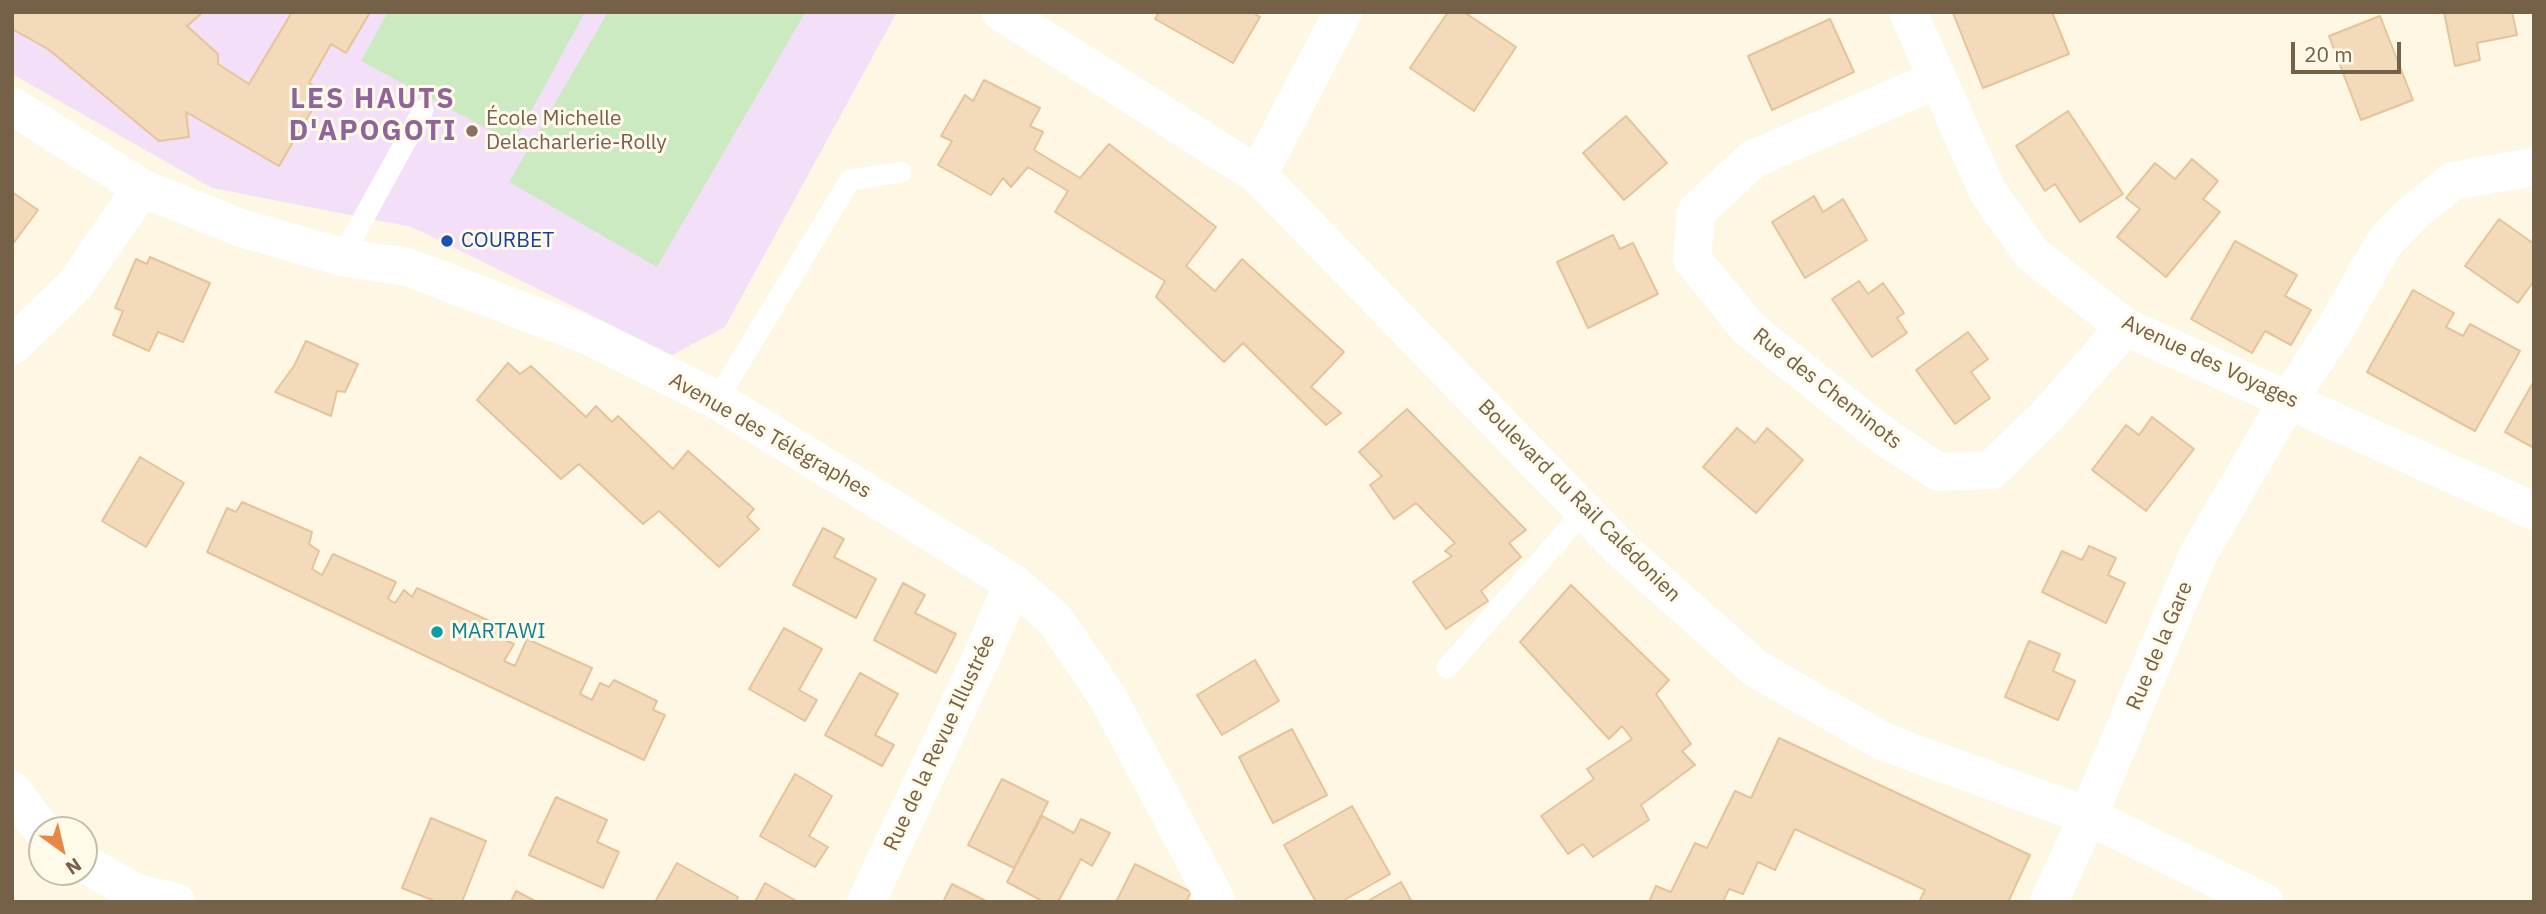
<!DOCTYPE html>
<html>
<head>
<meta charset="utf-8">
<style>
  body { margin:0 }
  #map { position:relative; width:2546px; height:914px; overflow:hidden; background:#fdf7e3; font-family:"IBM Plex Sans",sans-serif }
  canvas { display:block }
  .frame { position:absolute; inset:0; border:14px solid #756048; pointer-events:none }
  .north { position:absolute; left:28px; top:816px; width:70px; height:70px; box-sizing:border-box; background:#fffae9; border:2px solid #c8bca9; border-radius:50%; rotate:146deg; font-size:19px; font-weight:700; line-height:28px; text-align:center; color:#756048 }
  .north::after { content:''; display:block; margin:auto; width:24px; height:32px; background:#e98645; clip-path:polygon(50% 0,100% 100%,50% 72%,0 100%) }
  .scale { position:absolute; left:2291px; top:42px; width:110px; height:32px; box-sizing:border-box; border:4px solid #756048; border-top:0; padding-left:9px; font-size:21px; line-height:24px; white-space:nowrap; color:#756048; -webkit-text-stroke:5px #fffae9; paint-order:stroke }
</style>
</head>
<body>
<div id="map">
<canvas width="2546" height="914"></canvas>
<div class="frame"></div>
<div class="north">N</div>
<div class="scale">20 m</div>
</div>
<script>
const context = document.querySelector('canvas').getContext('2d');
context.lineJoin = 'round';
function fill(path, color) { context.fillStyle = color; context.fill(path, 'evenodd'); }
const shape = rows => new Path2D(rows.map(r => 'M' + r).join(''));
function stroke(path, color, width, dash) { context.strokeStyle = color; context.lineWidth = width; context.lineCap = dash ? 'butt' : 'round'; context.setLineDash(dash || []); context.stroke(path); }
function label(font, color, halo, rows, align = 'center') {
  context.font = font + ' "IBM Plex Sans",sans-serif'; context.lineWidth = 6; context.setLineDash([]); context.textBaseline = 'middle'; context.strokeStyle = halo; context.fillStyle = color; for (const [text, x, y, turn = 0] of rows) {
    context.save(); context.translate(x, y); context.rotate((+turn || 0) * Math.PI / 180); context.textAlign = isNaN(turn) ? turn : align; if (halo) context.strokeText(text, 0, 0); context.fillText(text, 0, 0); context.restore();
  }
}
const education = shape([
  [12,12,897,12,725,327,672,355,412,227,212,188,12,74]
]);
const green = shape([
  [388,12,585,12,514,143,361,61],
  [608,12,805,13,657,267,509,182]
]);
const building = shape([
  [12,12,203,12,187,26,218,54,218,64,249,84,292,12,366,12,369,14,346,53,331,44,309,83,323,91,279,166,186,112,189,137,159,141,48,49,12,29,12,12],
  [1159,12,1252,12,1260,17,1233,63,1155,19,1159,12],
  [1448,12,1464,12,1516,47,1474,111,1410,68,1448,12],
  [1956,12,2052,12,2069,54,1983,88,1953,13,1956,12],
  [2444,12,2512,12,2517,35,2477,43,2480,60,2455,66,2444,12],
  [2380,16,2413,100,2361,120,2329,36,2380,16],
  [1830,19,1854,72,1772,110,1748,56,1830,19],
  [984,80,1040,108,1030,126,1043,132,1034,150,1080,178,1109,144,1216,227,1186,266,1215,291,1242,259,1344,352,1311,387,1341,413,1326,425,1243,343,1224,362,1156,297,1165,281,1055,212,1068,191,1028,167,1011,187,1003,178,991,195,938,165,952,141,941,136,965,95,973,101,984,80],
  [2068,111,2123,194,2080,222,2055,184,2045,191,2016,146,2068,111],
  [1626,116,1667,163,1624,200,1583,153,1626,116],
  [2192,159,2218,181,2203,199,2220,212,2166,277,2117,237,2140,209,2126,198,2155,163,2175,179,2192,159],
  [12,192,38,210,12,245,12,192],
  [1814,196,1823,212,1843,199,1867,240,1805,278,1772,222,1814,196],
  [2499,219,2534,244,2534,281,2518,303,2465,266,2499,219],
  [1613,235,1620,249,1633,243,1658,294,1588,328,1557,262,1613,235],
  [2235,241,2297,275,2285,296,2311,310,2291,345,2265,331,2252,353,2191,319,2235,241],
  [150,257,210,283,183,342,158,332,149,351,113,335,123,311,115,308,136,259,147,264,150,257],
  [1859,281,1868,294,1883,283,1904,313,1897,318,1907,333,1872,357,1832,299,1859,281],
  [2413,290,2454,313,2446,327,2463,336,2470,324,2520,351,2475,431,2367,372,2413,290],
  [1968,332,1988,359,1971,372,1990,398,1955,424,1916,370,1968,332],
  [306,341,358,364,345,392,337,391,331,416,275,392,294,366,306,341],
  [508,363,520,374,531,366,586,417,596,406,612,422,618,416,673,469,688,451,754,509,747,517,759,529,719,567,659,511,643,524,579,464,561,479,477,400,508,363],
  [2534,381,2534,448,2505,432,2534,381],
  [1407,409,1526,530,1509,543,1521,557,1481,591,1488,601,1446,629,1413,582,1452,556,1445,551,1455,543,1416,503,1394,519,1370,485,1382,476,1359,452,1407,409],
  [2152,417,2194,449,2146,511,2092,470,2126,425,2139,435,2152,417],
  [1737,428,1755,443,1767,428,1803,460,1756,513,1703,467,1737,428],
  [140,457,184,483,146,547,102,521,140,457],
  [242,502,312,532,309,544,319,551,312,569,322,575,333,554,396,582,388,599,395,603,404,590,412,597,417,588,503,627,498,637,514,644,504,661,515,666,527,639,592,668,580,694,592,700,600,683,609,687,614,680,657,701,653,710,665,715,644,760,207,552,227,508,236,512,242,502],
  [823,528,844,539,834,557,876,579,856,618,793,585,823,528],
  [2089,546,2116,558,2108,575,2125,583,2106,623,2042,592,2062,551,2082,560,2089,546],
  [903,583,925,595,915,613,956,634,936,673,874,640,903,583],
  [1571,585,1669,680,1656,694,1691,744,1682,751,1695,765,1641,805,1649,820,1593,857,1583,844,1568,854,1541,816,1594,779,1587,769,1632,739,1622,726,1609,739,1520,642,1571,585],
  [784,628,822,649,799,690,817,700,805,721,749,689,784,628],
  [2029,641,2060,654,2053,671,2075,681,2058,720,2005,697,2029,641],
  [1255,660,1279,701,1222,735,1197,695,1255,660],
  [860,673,898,694,875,735,894,745,882,766,825,735,860,673],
  [1292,729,1327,795,1273,823,1239,757,1292,729],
  [1779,738,2030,855,2008,902,1919,902,1925,890,1795,829,1775,870,1758,862,1743,894,1729,889,1723,902,1649,902,1656,886,1671,892,1695,843,1707,848,1735,791,1751,798,1779,738],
  [795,774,832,796,809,836,828,847,815,867,760,836,795,774],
  [1002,779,1048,802,1014,868,968,845,1002,779],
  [556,797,607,820,597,842,619,852,603,888,529,855,556,797],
  [1352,806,1390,874,1341,902,1316,902,1284,845,1352,806],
  [1042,816,1074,833,1081,819,1110,833,1092,866,1081,859,1058,902,1044,902,1007,882,1042,816],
  [431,818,486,841,462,902,437,902,402,888,431,818],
  [677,863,738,897,736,902,655,902,677,863],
  [1135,864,1191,892,1186,902,1116,902,1135,864],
  [1401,882,1412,902,1366,902,1401,882],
  [765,883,798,902,755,902,765,883],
  [952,884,988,902,943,902,952,884],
  [516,891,537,902,511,902,516,891]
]);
const service = shape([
  [342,257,423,110],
  [717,400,850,180,901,172],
  [1447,668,1584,511]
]);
const minor = shape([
  [1001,12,1258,175,1622,550,1755,668,1884,742,2088,816,2264,902],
  [1908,12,1988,192,2032,254,2125,327,2534,511],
  [1936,80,1753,159,1696,212,1692,259,1748,328,1885,437,1938,472,1991,470,2047,416,2125,327],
  [1258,175,1343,12],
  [12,346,75,285,142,188],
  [12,790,42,830],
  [84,863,136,893,176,902],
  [866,902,984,652,1013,583],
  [2049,902,2088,816,2199,553,2289,399,2334,331,2384,243,2414,212,2453,181,2534,167]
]);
const tertiary = shape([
  [12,106,142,188,241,228,342,257,407,267,589,336,717,400,1013,583,1056,621,1108,698,1217,902]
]);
const markers = [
  [472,131,7,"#8d6e63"],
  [447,241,7,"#1a4fb4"],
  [437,632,7,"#0f9aa8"]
];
const educationNames = [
  ["École Michelle",486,119],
  ["Delacharlerie-Rolly",486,143]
];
const transitNames = [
  ["COURBET",461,241]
];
const streetNames = [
  ["Avenue des Voyages",2210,362,25],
  ["Rue des Cheminots",1827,389,38],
  ["Avenue des Télégraphes",770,436,30],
  ["Boulevard du Rail Calédonien",1579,501,45],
  ["Rue de la Gare",2160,646,-67],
  ["Rue de la Revue Illustrée",940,743,-65]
];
const cultureNames = [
  ["MARTAWI",451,632]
];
const districtNames = [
  ["LES HAUTS",373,100],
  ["D'APOGOTI",373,132]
];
fill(education, '#f4dff9');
fill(green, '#cbeac1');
fill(building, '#f2daba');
stroke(building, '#e5c49a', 2);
stroke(service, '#fff', 21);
stroke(minor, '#fff', 38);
stroke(tertiary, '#fff', 38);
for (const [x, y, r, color] of markers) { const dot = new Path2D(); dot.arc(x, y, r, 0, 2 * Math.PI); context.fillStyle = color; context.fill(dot); stroke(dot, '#fffae9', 2.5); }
label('21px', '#785e54', '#fffae9', educationNames, 'left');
label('21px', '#164399', '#fffae9', transitNames, 'left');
label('21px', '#756048', '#fffae9', streetNames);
label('21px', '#0d838f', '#fffae9', cultureNames, 'left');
context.letterSpacing = '2px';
label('bold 28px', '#906498', '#fffae9', districtNames);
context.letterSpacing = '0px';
</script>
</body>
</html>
